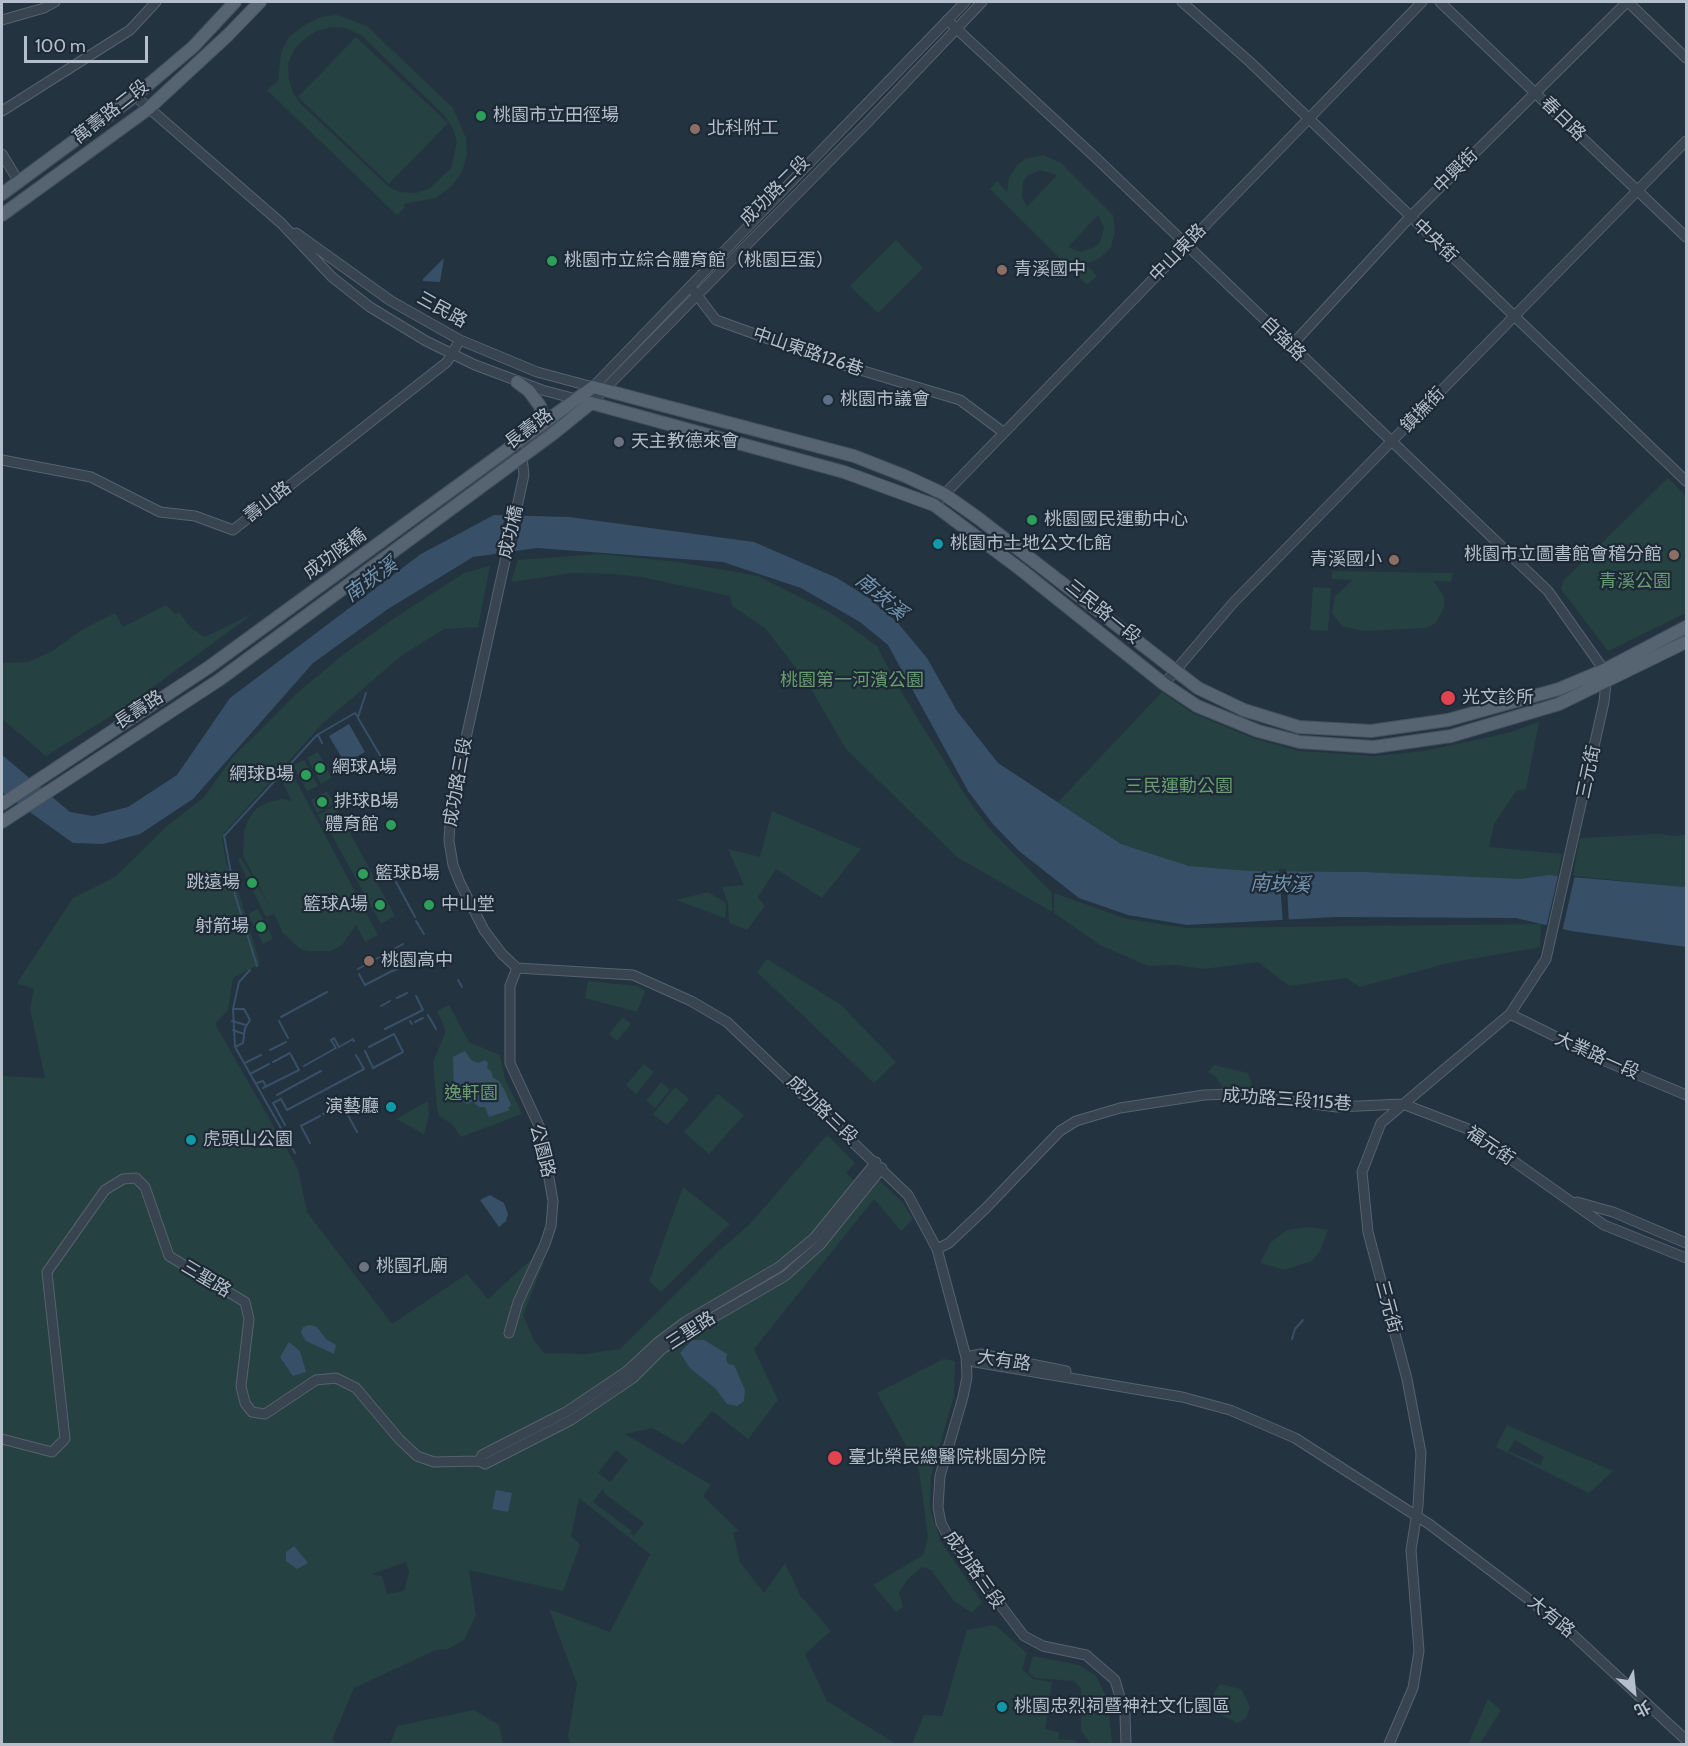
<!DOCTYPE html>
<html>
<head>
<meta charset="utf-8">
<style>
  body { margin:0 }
  #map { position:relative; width:1688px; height:1746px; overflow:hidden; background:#243340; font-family:Cabin,"Noto Sans TC",sans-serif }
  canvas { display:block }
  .frame { position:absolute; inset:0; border:3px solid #b4bfcb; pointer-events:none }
  .north { position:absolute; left:1604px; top:1662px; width:60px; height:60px; -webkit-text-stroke:4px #1d2935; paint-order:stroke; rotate:153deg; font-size:16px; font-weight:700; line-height:24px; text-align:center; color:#b4bfcb }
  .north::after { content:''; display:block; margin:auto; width:21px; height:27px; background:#b4bfcb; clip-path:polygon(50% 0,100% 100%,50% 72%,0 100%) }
  .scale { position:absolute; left:24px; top:36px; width:124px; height:27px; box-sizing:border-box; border:3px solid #b4bfcb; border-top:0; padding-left:8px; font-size:18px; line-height:21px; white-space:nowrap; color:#b4bfcb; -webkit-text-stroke:4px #1d2935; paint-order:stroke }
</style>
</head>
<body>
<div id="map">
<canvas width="1688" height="1746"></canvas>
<div class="frame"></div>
<div class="north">北</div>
<div class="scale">100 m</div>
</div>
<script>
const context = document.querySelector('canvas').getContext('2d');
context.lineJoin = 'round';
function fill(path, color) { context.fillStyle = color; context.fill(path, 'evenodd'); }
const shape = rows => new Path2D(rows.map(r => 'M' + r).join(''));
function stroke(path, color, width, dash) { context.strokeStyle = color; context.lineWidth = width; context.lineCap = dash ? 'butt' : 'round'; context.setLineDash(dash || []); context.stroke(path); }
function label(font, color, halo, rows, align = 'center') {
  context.font = font + ' Cabin,"Noto Sans TC",sans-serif'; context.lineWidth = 4.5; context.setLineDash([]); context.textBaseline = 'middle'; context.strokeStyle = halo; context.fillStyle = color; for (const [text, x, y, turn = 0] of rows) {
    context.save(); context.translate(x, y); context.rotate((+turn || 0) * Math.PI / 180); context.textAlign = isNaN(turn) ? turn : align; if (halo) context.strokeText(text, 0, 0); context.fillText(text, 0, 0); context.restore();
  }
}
const green = shape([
  [337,15,367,26,453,108,466,138,467,155,462,172,451,187,435,198,404,204,405,207,397,215,267,90,278,81,281,53,288,38,303,26,321,17],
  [332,27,346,28,361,35,444,115,453,129,457,142,451,168,430,188,416,193,400,192,389,187,300,103,293,93,289,80,288,64,294,50,304,39,317,31],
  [356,37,448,123,389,184,298,97],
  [1043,155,1061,163,1113,215,1115,232,1111,247,1100,258,1085,264,1097,276,1087,285,990,189,997,181,1007,192,1009,178,1017,165,1025,159],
  [1040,170,1057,175,1027,207,1022,197,1023,182,1027,176],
  [1098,215,1104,228,1100,242,1095,247,1081,252,1068,247],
  [896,240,923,268,878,313,850,286],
  [1668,478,1686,496,1686,613,1608,651,1561,589,1563,581],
  [600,554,678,562,758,576,831,613,877,646,897,685,964,793,988,827,1052,893,1052,912,957,857,846,749,807,682,765,628,732,606,730,596,642,577,611,574,572,573,511,582,518,560],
  [490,566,478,627,444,629,401,656,323,723,225,832,222,838,226,862,239,893,260,964,233,978,228,1010,215,1024,298,1169,307,1212,392,1324,467,1274,488,1299,534,1257,544,1262,523,1315,534,1340,544,1353,585,1354,620,1349,721,1249,749,1225,827,1135,855,1163,846,1173,865,1190,878,1179,903,1203,913,1219,901,1231,874,1199,754,1349,778,1400,748,1439,712,1411,683,1445,652,1428,625,1434,711,1485,703,1496,739,1531,733,1533,740,1562,764,1593,785,1563,800,1595,831,1631,805,1654,827,1701,896,1744,570,1744,568,1736,577,1684,549,1609,610,1632,650,1554,579,1498,571,1536,580,1545,563,1591,469,1570,476,1615,464,1640,448,1649,436,1650,354,1688,332,1740,338,1744,2,1744,2,1076,45,1078,30,1009,34,989,17,983,73,898,115,877,167,826,204,797,232,758,296,694,344,654,393,619,464,573],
  [616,1450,628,1460,610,1482,598,1473],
  [603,1489,605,1494,644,1523,634,1536,630,1533,632,1531,593,1502],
  [406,1562,409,1572,404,1591,387,1594,382,1576,372,1574],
  [1332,571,1453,573,1451,582,1434,581,1444,597,1444,607,1436,623,1426,628,1362,631,1342,626,1332,613,1335,596,1353,580,1332,579],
  [1313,587,1331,588,1328,631,1310,630],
  [166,605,175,614,179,612,191,628,205,637,254,613,127,706,46,756,2,719,2,663,28,662,51,652,83,629,115,613,123,627],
  [1162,692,1192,713,1255,739,1299,751,1375,756,1424,751,1508,733,1539,722,1526,789,1516,791,1494,824,1489,847,1562,854,1558,875,1520,879,1466,878,1364,872,1251,871,1189,866,1121,844,1058,802],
  [318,752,332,778,321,784,307,758],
  [304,760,318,786,307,791,293,765],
  [291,771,378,935,365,942,356,925,342,945,330,951,307,951,299,948,283,933,274,914,266,917,238,860,241,858,269,905,243,856,244,831,249,818,257,808,269,802,282,799,292,801,280,777],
  [327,791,334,804,317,813,311,800],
  [335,806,342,820,326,829,318,815],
  [772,811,861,849,822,898,776,869,758,897,765,906,747,930,729,923,728,903,722,887,744,885,728,849,760,857],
  [344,822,395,916,381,924,329,830],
  [1658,834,1676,836,1686,834,1686,887,1573,876,1580,838],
  [708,892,726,903,725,918,676,900],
  [1054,893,1127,919,1187,928,1541,924,1540,947,1448,963,1360,987,1346,978,1289,986,1258,962,1204,969,1175,965,1148,966,1100,945,1054,913],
  [258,909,273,939,263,944,248,914],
  [767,959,840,1004,896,1062,874,1083,757,972],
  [588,981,637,986,645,991,637,1012,585,998],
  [449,1005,469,1042,500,1055,505,1079,522,1114,461,1137,452,1124,439,1116,437,1109,433,1062,445,1033,444,1025,437,1011],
  [623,1017,631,1024,617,1041,609,1034],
  [644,1064,654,1072,636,1094,626,1085],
  [1214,1065,1248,1073,1254,1091,1224,1090,1215,1076,1208,1072],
  [661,1082,670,1090,655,1108,646,1101],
  [675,1087,689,1099,667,1125,653,1114],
  [718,1094,744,1115,709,1154,684,1132],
  [428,1101,429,1116,424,1134,396,1119],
  [683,1187,730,1224,661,1292,649,1281],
  [1309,1227,1328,1230,1320,1251,1312,1261,1284,1270,1260,1263,1271,1242,1287,1230],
  [943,1359,955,1361,954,1396,931,1476,930,1508,940,1540,982,1602,972,1613,954,1601,931,1570,922,1567,907,1580,899,1593,903,1607,896,1612,873,1585,923,1555,928,1537,919,1470,877,1393],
  [1507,1425,1613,1471,1589,1493,1496,1447],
  [1515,1440,1544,1457,1540,1465,1508,1451],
  [995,1625,1027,1653,1022,1669,1033,1679,1052,1682,1045,1729,1059,1732,1058,1739,1075,1740,1078,1744,912,1744,924,1715,942,1716,967,1630],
  [1033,1656,1079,1665,1096,1676,1108,1700,1112,1744,1091,1744,1081,1731,1081,1688,1074,1681,1035,1678,1028,1673],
  [1220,1684,1241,1689,1250,1707,1246,1718,1238,1723,1221,1715,1215,1706,1214,1693],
  [1488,1699,1501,1710,1480,1744,1468,1744],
  [474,1710,499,1725,503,1744,390,1744,397,1726]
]);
const water = shape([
  [444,258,440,282,423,281,423,279],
  [494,515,569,517,754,542,837,578,869,598,897,622,927,658,957,711,998,763,1121,844,1189,866,1251,871,1364,872,1520,879,1549,875,1686,887,1686,947,1571,931,1516,918,1335,917,1187,925,1128,915,1079,898,1019,851,992,823,968,791,888,645,860,622,801,588,723,562,537,548,473,557,388,609,313,663,193,799,140,834,103,844,73,843,2,792,2,755,70,812,93,816,128,807,177,775,230,698,421,554],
  [349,724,365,752,345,763,329,736],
  [465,1051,471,1060,478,1063,485,1060,488,1063,487,1068,491,1071,493,1078,499,1081,505,1091,511,1105,508,1108,510,1110,489,1117,485,1107,479,1107,473,1102,467,1104,454,1096,453,1057],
  [490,1195,504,1203,508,1214,506,1221,499,1227,480,1200],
  [310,1325,317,1327,326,1339,336,1345,334,1354,306,1341,301,1333,303,1327],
  [692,1340,704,1340,727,1354,726,1359,728,1364,734,1365,745,1390,744,1401,737,1406,727,1404,716,1389,690,1368,680,1353],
  [289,1342,300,1351,306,1372,293,1376,280,1357],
  [496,1490,512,1493,508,1512,492,1509],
  [294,1546,308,1563,297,1569,286,1561,286,1552]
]);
const pier = shape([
  [506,513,524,513,514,554,495,557],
  [1279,869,1286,869,1289,924,1283,924],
  [1575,875,1562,932,1546,928,1558,876]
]);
const stream = shape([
  [358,718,384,762],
  [318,735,322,743],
  [396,882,415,917],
  [416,921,424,934],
  [257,966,235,895,224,836,317,735,355,713,358,717,366,693],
  [358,969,403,944],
  [250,970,239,982,233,1009,235,1047,295,1153],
  [393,971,415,959],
  [359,974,365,985,392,971],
  [458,980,462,987],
  [397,998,407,993],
  [381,1006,390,1001],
  [233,1009,244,1009,250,1020,245,1028,243,1043,235,1047],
  [428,1015,436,1029],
  [281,1017,327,992],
  [232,1021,246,1025],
  [279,1021,288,1038],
  [410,1021,412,1024],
  [415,1022,423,1018],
  [385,1029,423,1010,416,996],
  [233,1030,244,1034],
  [270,1050,286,1042],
  [365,1051,373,1068,403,1052,394,1034,369,1047],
  [273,1062,290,1053],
  [245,1063,261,1055],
  [304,1066,336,1048,331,1040,334,1038,339,1047,353,1039,354,1041],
  [250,1074,269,1064],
  [257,1083,263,1081,266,1086],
  [263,1088,299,1070,291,1055],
  [277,1095,321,1071],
  [323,1114,342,1104,357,1132],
  [285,1125,273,1103,281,1099,287,1110,364,1069,356,1055],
  [310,1143,301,1126,320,1116],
  [1292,1339,1295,1329,1303,1320]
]);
const minor = shape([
  [1182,2,1250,62,1686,481],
  [1440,2,1686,237],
  [1628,2,1686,58],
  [2,20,44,8,55,2],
  [947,20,1096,158,1548,591,1604,670,1606,683,1604,702,1546,959,1510,1014,1381,1123,1362,1172,1368,1232,1407,1379,1421,1453,1418,1506,1411,1550,1419,1651,1413,1688,1389,1744],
  [135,96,281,223,332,277,370,307,426,341,475,365,542,390,591,403,868,122,982,2],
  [2,111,130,30,156,2],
  [2,154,19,182],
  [296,233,391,301,460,340,537,372,593,387,965,2],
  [693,290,716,320,827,360,960,400,1003,432],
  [1291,346,1410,217,1627,2],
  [513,444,522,457,524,475,451,806,449,841,453,865,460,883,484,930,502,954,517,968,633,975,691,1001,727,1022,908,1195,937,1249,966,1357,967,1377,963,1397,940,1476,938,1507,941,1523,948,1536,1024,1636,1043,1646,1086,1655,1115,1680,1125,1714,1126,1744],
  [2,460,91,477,160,512,195,516,233,530,447,362,460,340],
  [934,505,1422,2],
  [1164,684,1233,603,1686,141],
  [1510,1014,1605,1061,1686,1095],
  [1577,1202,1613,1212,1686,1243],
  [937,1249,949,1243,986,1208,1060,1131,1076,1121,1120,1108,1204,1095,1231,1094,1337,1107,1403,1104,1468,1129,1604,1225,1686,1258],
  [509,1333,518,1302,545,1244,551,1226,553,1201,540,1128,510,1063,510,986,517,968],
  [966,1357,975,1362,1182,1397,1230,1410,1295,1438,1429,1524,1531,1601,1571,1633,1686,1740],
  [966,1357,981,1354,1066,1371],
  [2,1439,52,1452,65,1439,47,1272,105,1190,123,1179,136,1178,145,1187,169,1256,245,1302,249,1319,241,1386,245,1403,252,1412,265,1414,316,1380,336,1378,356,1388,399,1439,417,1456,434,1462,479,1461,485,1464,571,1420,633,1378,662,1349,690,1331,785,1276,820,1245,882,1168],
  [479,1461,482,1455,566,1412,627,1371,657,1343,685,1322,779,1267,814,1238,876,1162]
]);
const major = shape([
  [2,194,135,96,193,47,235,2],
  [2,215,148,109,228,35,260,2],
  [517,382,529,391,540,406,542,415,538,427],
  [2,804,209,667,593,387,854,456,905,476,944,494,978,518,1198,688,1244,710,1299,727,1371,731,1448,720,1559,689,1604,670,1686,627],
  [2,822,219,680,554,433,591,403,844,472,934,505,1020,569,1164,684,1197,706,1258,731,1300,742,1374,747,1451,736,1559,704,1686,642]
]);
const markers = [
  [481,116,6,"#2e9e5b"],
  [695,129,6,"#8d6e63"],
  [552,261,6,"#2e9e5b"],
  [1002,270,6,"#8d6e63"],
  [828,400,6,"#5c6f8a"],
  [619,442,6,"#6b7280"],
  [1032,520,6,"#2e9e5b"],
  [938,544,6,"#0f9aa8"],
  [1674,555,6,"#8d6e63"],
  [1394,560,6,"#8d6e63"],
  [1448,698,8,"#e0444e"],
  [320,768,6,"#2e9e5b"],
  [306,775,6,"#2e9e5b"],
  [322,802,6,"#2e9e5b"],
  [391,825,6,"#2e9e5b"],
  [363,874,6,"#2e9e5b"],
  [252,883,6,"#2e9e5b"],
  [380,905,6,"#2e9e5b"],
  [429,905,6,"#2e9e5b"],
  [261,927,6,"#2e9e5b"],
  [369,961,6,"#8d6e63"],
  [391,1107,6,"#0f9aa8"],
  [191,1140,6,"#0f9aa8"],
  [364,1267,6,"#6b7280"],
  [835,1458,8,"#e0444e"],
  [1002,1707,6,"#0f9aa8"]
];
const streetNames = [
  ["萬壽路二段",111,112,-38],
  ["春日路",1563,119,44],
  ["中興街",1456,171,-45],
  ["成功路二段",775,191,-45],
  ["中央街",1435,241,44],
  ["中山東路",1178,253,-46],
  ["三民路",442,310,29],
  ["自強路",1283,339,44],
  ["中山東路126巷",808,352,19],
  ["鎮撫街",1423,410,-46],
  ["長壽路",529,429,-37],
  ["壽山路",268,502,-38],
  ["成功橋",511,532,-77],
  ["成功陸橋",335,554,-36],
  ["三民路一段",1103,612,39],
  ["長壽路",139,710,-33],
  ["三元街",1589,772,-78],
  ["成功路三段",458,782,-80],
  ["大業路一段",1597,1056,24],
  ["成功路三段115巷",1287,1100,4],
  ["成功路三段",822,1110,44],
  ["福元街",1490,1146,34],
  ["公園路",542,1151,76],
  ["三聖路",206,1279,31],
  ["三元街",1388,1307,75],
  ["三聖路",691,1331,-33],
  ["大有路",1004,1361,8],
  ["成功路三段",974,1570,55],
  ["大有路",1551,1617,39]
];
const poiNames = [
  ["桃園市立田徑場",493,116],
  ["北科附工",707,129],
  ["桃園市立綜合體育館（桃園巨蛋）",564,261],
  ["青溪國中",1014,270],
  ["桃園市議會",840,400],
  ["天主教德來會",631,442],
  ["桃園國民運動中心",1044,520],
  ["桃園市土地公文化館",950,544],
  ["桃園市立圖書館會稽分館",1662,555,"right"],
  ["青溪國小",1382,560,"right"],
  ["光文診所",1462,698],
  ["網球A場",332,768],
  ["網球B場",294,775,"right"],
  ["排球B場",334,802],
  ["體育館",379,825,"right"],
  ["籃球B場",375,874],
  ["跳遠場",240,883,"right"],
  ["籃球A場",368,905,"right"],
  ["中山堂",441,905],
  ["射箭場",249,927,"right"],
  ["桃園高中",381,961],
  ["演藝廳",379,1107,"right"],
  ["虎頭山公園",203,1140],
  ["桃園孔廟",376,1267],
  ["臺北榮民總醫院桃園分院",848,1458],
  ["桃園忠烈祠暨神社文化園區",1014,1707]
];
const parkNames = [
  ["青溪公園",1635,582],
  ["桃園第一河濱公園",852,681],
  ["三民運動公園",1179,787],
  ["逸軒園",471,1094]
];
const waterNames = [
  ["南崁溪",371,580,-36],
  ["南崁溪",881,597,40],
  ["南崁溪",1280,885,2]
];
fill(green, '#264141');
fill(water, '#375068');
fill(pier, '#243340');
stroke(stream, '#375068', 2);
stroke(minor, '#56626e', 11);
stroke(major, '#44505c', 14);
stroke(minor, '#384450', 9);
stroke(major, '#566370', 12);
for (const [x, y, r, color] of markers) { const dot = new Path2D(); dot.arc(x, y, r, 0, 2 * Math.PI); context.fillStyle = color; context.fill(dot); stroke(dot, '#1d2935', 2); }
label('18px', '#b4bfcb', '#1d2935', streetNames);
label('18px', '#b4bfcb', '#1d2935', poiNames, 'left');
label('18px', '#6a9d71', '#1d2935', parkNames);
label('italic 20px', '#7393af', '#1d2935', waterNames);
</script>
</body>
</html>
